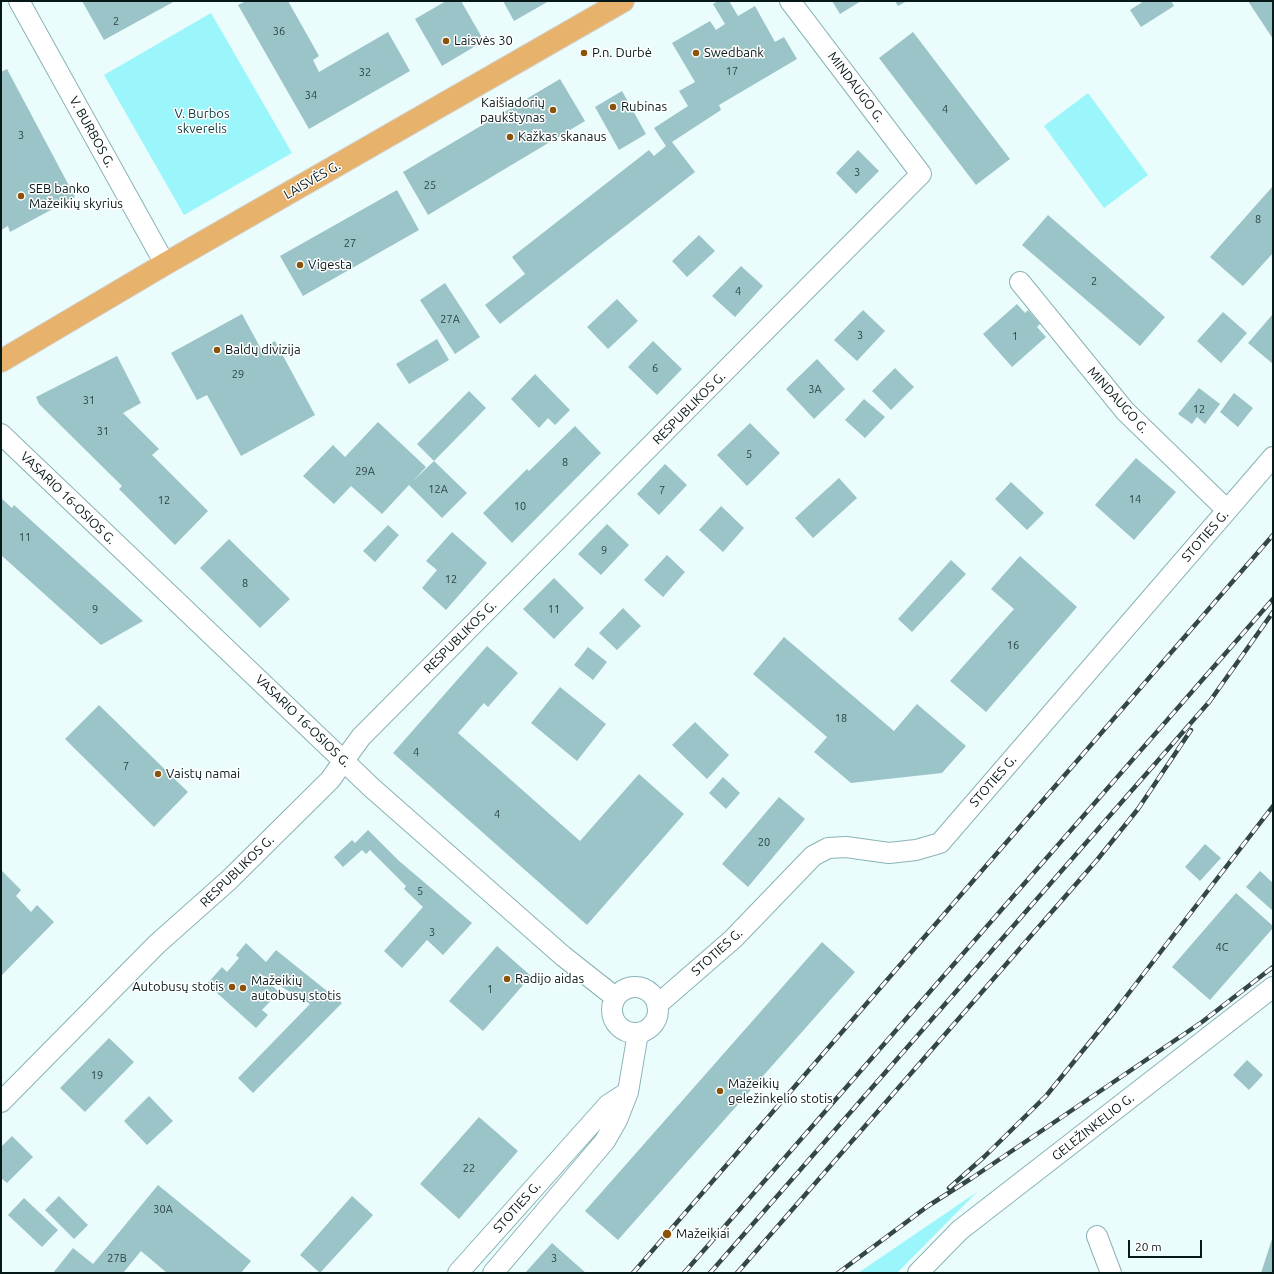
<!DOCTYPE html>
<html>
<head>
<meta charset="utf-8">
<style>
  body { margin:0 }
  #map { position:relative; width:1274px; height:1274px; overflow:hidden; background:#ebfcfd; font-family:Ubuntu,sans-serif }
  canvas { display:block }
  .frame { position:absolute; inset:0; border:2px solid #071819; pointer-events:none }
  .scale { position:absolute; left:1128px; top:1240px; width:74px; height:18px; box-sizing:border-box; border:2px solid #071819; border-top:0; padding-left:5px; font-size:12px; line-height:14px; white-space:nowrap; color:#071819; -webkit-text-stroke:3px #fff; paint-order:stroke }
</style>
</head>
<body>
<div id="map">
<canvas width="1274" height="1274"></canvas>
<div class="frame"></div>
<div class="scale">20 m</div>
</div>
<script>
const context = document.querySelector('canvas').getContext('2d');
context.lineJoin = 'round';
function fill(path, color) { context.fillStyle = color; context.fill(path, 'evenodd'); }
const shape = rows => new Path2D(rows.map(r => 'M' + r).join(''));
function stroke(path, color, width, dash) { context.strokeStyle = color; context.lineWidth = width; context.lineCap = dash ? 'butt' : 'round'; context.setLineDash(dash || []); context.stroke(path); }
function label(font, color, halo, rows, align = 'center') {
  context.font = font + ' Ubuntu,sans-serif'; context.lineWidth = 3; context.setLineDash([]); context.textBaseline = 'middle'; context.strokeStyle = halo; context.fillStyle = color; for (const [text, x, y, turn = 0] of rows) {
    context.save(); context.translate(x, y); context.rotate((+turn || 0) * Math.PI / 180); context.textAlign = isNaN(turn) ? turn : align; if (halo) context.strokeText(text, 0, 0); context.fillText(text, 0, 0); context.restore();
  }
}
const green = shape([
  [211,13,292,153,184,215,104,75],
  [1088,93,1148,175,1104,208,1044,126],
  [977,1192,897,1273,858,1273]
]);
const building = shape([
  [82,1,175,1,104,40],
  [246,1,288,1,319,56,313,60,319,72,388,32,410,71,309,129,238,5],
  [446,1,461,1,484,41,442,66,415,19],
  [503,1,549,1,514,21],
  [718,1,729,1,738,16,755,6,775,42,784,37,797,59,719,105,721,110,672,142,695,172,500,324,485,305,525,274,512,257,649,150,654,156,666,146,654,128,688,106,679,91,695,82,672,43,710,21,716,30,725,24,713,4],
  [832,1,861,1,840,14],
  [895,1,907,1,898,6],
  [1144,1,1171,1,1174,6,1141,27,1130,10],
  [1248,1,1273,1,1273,39],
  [913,32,1010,159,976,185,879,58],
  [7,69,75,197,10,232,8,226,1,230,1,72],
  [560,79,585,121,428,215,403,172],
  [622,91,646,134,619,150,595,107],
  [858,150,879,171,856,194,836,173],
  [1273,186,1273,253,1243,286,1210,257],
  [397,190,419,230,303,296,280,256],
  [1048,215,1165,317,1140,346,1022,245],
  [699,235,715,251,687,277,672,261],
  [741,266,763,286,735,317,712,296],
  [445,283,480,337,455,354,420,300],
  [617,299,638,321,608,349,587,327],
  [1017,304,1025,313,1028,310,1040,324,1037,327,1046,337,1012,367,983,334],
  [863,310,885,331,857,361,834,340],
  [1223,312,1247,333,1221,363,1197,341],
  [242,314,261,349,275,341,315,415,241,456,207,395,197,400,171,353],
  [1273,314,1273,364,1248,343],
  [437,339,449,360,409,384,396,364],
  [653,341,682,369,657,395,628,367],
  [117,356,141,403,123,413,159,449,152,455,208,511,175,545,119,489,122,486,39,404,36,397],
  [817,359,845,389,814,419,786,389],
  [895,368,914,387,891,410,872,391],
  [535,374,570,410,555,425,548,418,539,428,511,399],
  [1199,388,1220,404,1205,424,1197,417,1192,424,1178,414],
  [469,391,486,408,434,461,417,444],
  [1234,393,1253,408,1238,427,1220,412],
  [864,399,885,417,865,438,845,420],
  [378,422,426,467,413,481,434,461,467,493,442,518,409,485,382,514,351,486,334,504,303,476,333,445,345,457],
  [750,423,780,453,747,486,717,455],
  [575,426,601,453,512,543,483,513,527,469,529,471],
  [1136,458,1176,492,1134,540,1095,505],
  [665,464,687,485,659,515,637,494],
  [839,478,857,498,813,538,795,518],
  [1011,482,1044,513,1027,530,995,499],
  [1,498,12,508,14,505,143,621,101,645,1,555],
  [721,506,744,528,723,552,699,530],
  [607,524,629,545,601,575,578,554],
  [388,525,399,535,375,562,363,551],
  [452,532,487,563,446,610,422,588,437,570,426,561],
  [229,539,290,599,260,628,200,568],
  [667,555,685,572,663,597,644,580],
  [1020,556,1077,607,986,712,950,681,1014,609,991,589],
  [951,560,966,574,912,632,898,619],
  [554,578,584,608,554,639,523,609],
  [623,608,641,626,617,650,599,633],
  [784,637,894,731,917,704,966,746,942,773,851,783,814,752,827,737,753,674],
  [487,646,518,673,488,707,484,703,458,733,580,841,639,774,684,814,587,925,393,753],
  [588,647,607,662,593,680,574,665],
  [560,687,606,724,577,761,531,723],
  [99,705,188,792,154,827,65,739],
  [695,722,729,755,707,779,672,745],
  [723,777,740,793,726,809,709,793],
  [779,797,805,819,748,887,722,864],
  [368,830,398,860,472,923,443,955,427,940,402,968,384,951,423,907,404,889,406,886,370,850,366,854,362,850,343,867,334,857,352,840,355,843],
  [1205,844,1221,858,1200,881,1185,867],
  [1,870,21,890,16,896,31,912,37,905,54,922,2,975],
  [1260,871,1273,883,1273,911,1246,887],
  [1236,893,1273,926,1273,928,1210,1000,1172,967],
  [822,942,855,972,618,1240,585,1211],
  [246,943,266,962,276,950,342,1003,253,1093,238,1078,310,1004,257,972,279,992,262,1010,268,1015,256,1028,207,984,222,967,227,972,239,958,236,955],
  [497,946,531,976,483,1031,449,1001],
  [109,1038,134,1062,85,1112,60,1088],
  [1247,1060,1263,1075,1249,1090,1233,1075],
  [149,1096,173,1121,147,1145,124,1121],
  [479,1117,518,1151,459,1219,420,1184],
  [12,1136,33,1157,7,1183,1,1178,1,1147],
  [158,1185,251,1261,241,1273,167,1273,141,1251,123,1273,53,1273,73,1248,93,1264],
  [59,1196,88,1225,74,1239,45,1210],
  [352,1196,373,1215,320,1273,300,1255],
  [24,1198,58,1230,42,1247,8,1215],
  [1273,1236,1273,1273,1261,1273],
  [552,1243,586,1273,525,1273]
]);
const street = shape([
  [19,1,165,264],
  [1020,282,1125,411,1227,510],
  [1,434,372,788,563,956,615,997],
  '612 1010a23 23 0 1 1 46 0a23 23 0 1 1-46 0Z',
  [657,1005,733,939,813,856,828,848,846,847,889,853,916,850,940,843,1273,457],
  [1,1102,157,944,229,880,330,780,361,737,921,174,790,1],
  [1097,1236,1111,1273],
  [458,1273,608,1105,628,1092],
  [493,1273,605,1141,617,1120,628,1092,638,1033],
  [918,1273,960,1230,1273,987]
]);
const primary = shape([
  [1,361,165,264,623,1]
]);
const rail = shape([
  [949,1188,984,1157,1046,1096,1115,1011,1273,806],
  [633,1273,1273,535],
  [684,1273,1273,599],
  [710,1273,1210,701,1273,612],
  [737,1273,1097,860,1138,809,1191,730],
  [838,1273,928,1206,972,1178,1202,1022,1273,967]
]);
const markers = [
  [446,41,4,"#8b520a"],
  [584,53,4,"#8b520a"],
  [696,53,4,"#8b520a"],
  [613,107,4,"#8b520a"],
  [553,110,4,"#8b520a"],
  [510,137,4,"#8b520a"],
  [21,196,4,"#8b520a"],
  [300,265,4,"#8b520a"],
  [217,350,4,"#8b520a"],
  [158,774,4,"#8b520a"],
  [507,979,4,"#8b520a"],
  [232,987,4,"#8b520a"],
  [243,988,4,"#8b520a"],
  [720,1091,4,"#8b520a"],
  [667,1234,5,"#8b520a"]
];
const numberNames = [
  ["2",116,21],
  ["36",279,31],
  ["17",732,71],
  ["32",365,72],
  ["34",311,95],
  ["4",945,109],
  ["3",21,135],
  ["3",857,172],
  ["25",430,185],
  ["8",1258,219],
  ["27",350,243],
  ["2",1094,281],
  ["4",738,291],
  ["27A",450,319],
  ["3",860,335],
  ["1",1015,336],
  ["6",655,368],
  ["29",238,374],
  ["3A",815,389],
  ["31",89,400],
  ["12",1199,409],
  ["31",103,431],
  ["5",749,454],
  ["8",565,462],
  ["29A",365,471],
  ["12A",438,489],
  ["7",662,490],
  ["14",1135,499],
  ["12",164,500],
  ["10",520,506],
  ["11",25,537],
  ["9",604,550],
  ["12",451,579],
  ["8",245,583],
  ["9",95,609],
  ["11",554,609],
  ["16",1013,645],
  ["18",841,718],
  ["4",416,752],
  ["7",126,766],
  ["4",497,814],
  ["20",764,842],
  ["5",420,891],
  ["3",432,932],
  ["4C",1222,947],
  ["1",490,989],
  ["19",97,1075],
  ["22",469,1168],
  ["30A",163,1209],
  ["27B",117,1258],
  ["3",554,1258]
];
const poiNames = [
  ["Laisvės 30",454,41],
  ["P.n. Durbė",592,53],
  ["Swedbank",704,53],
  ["Kaišiadorių",545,103,"right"],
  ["paukštynas",545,118,"right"],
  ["Rubinas",621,107],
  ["Kažkas skanaus",518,137],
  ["SEB banko",29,189],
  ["Mažeikių skyrius",29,204],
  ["Vigesta",308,265],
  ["Baldų divizija",225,350],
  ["Vaistų namai",166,774],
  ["Radijo aidas",515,979],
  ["Mažeikių",251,981],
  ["autobusų stotis",251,996],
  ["Autobusų stotis",224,987,"right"],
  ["Mažeikių",728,1084],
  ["geležinkelio stotis",728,1099],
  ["Mažeikiai",676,1234]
];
const streetNames = [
  ["MINDAUGO G.",856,87,53],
  ["V. BURBOS G.",92,132,61],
  ["LAISVĖS G.",312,180,-30],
  ["MINDAUGO G.",1118,400,48],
  ["RESPUBLIKOS G.",689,408,-45],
  ["VASARIO 16-OSIOS G.",68,498,44],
  ["STOTIES G.",1205,536,-49],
  ["RESPUBLIKOS G.",460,637,-45],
  ["VASARIO 16-OSIOS G.",303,721,44],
  ["STOTIES G.",993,781,-49],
  ["RESPUBLIKOS G.",237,871,-44],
  ["STOTIES G.",717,952,-42],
  ["GELEŽINKELIO G.",1093,1127,-38],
  ["STOTIES G.",517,1207,-48]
];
const parkNames = [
  ["V. Burbos",202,114],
  ["skverelis",202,129]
];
fill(green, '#9bf6fb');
fill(building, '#9ac4c7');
stroke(street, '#89b3b6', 22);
stroke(primary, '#d2d5d6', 24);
stroke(street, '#fff', 20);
stroke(primary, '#e7b36c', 22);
stroke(rail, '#354647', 4.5);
stroke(rail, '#fff', 3, [9]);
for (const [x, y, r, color] of markers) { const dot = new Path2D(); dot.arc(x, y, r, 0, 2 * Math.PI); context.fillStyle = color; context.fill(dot); stroke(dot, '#fff', 1.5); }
label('11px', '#2c4344', null, numberNames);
label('13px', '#071819', '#fff', poiNames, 'left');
label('13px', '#071819', '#fff', streetNames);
label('13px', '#0d3c3f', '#fff', parkNames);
</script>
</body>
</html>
